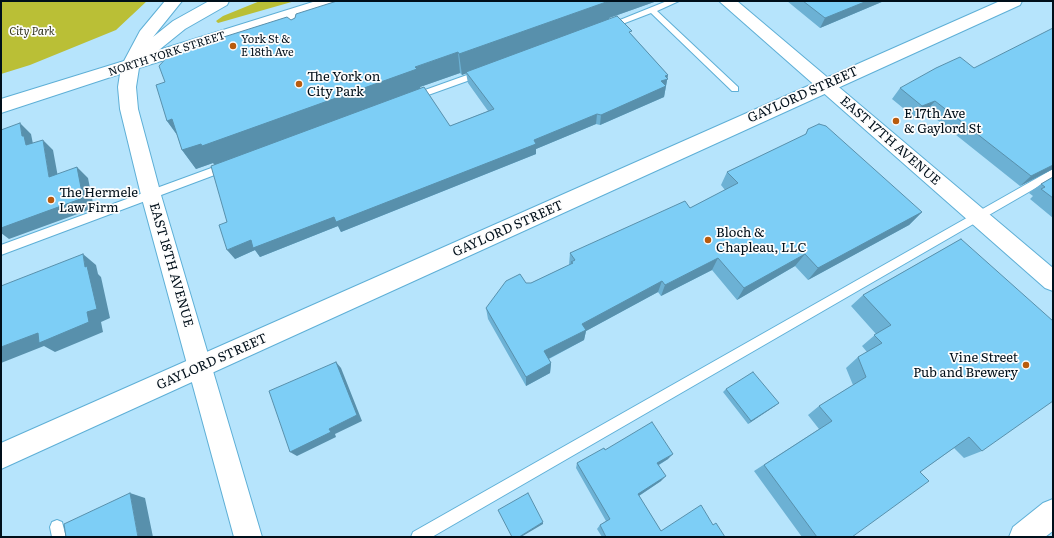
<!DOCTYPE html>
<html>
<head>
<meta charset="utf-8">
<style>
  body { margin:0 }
  #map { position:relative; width:1054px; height:538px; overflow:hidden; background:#b6e4fc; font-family:Literata,serif }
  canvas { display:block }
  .frame { position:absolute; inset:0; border:2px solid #000f1a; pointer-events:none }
</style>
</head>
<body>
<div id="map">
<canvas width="1054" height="538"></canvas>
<div class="frame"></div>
</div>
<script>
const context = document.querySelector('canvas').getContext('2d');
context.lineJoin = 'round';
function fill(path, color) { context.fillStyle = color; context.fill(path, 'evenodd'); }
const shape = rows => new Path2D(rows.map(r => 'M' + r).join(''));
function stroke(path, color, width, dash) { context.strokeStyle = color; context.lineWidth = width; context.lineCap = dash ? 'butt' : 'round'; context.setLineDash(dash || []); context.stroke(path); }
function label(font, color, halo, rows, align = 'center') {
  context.font = font + ' Literata,serif'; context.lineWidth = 3.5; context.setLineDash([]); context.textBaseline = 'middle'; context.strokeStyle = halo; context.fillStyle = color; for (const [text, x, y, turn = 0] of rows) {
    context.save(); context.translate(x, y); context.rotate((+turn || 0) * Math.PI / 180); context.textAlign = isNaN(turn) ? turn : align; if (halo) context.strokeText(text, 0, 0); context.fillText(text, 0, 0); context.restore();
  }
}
const green = shape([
  [1,1,147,1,116,30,30,65,1,74],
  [260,1,295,1,218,23,216,21,223,16]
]);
const lane = shape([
  [667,1,679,1,657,11,738,87,738,91,732,91,651,13,612,28,606,28,605,26,667,1],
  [481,70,484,71,484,75,417,99,411,99,409,97,411,95,481,70],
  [225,163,228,164,230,167,228,170,1,255,1,245,225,163],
  [1053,169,1053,178,432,537,411,537,413,532,1053,169],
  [57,520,62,522,66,537,52,537,50,527,52,522,57,520]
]);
const street = shape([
  [1000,1,1022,1,1020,5,1,469,1,443,1000,1],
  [1053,499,1053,531,1045,537,1009,537,1013,527,1043,503,1053,499]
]);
const secondary = shape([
  [165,1,182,1,153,37,173,21,209,1,229,1,227,5,185,29,159,50,316,1,341,1,339,5,139,68,136,87,138,109,161,195,262,537,234,537,141,195,120,109,118,87,120,74,1,113,1,99,124,61,140,31,165,1],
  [719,1,737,1,1053,268,1053,291,1045,288,719,1]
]);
const wall = shape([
  [337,1,657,1,609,18,609,19,632,35,668,75,664,97,600,125,596,124,536,149,536,154,341,232,338,226,260,257,255,250,235,259,214,164,213,163,196,169,182,150,177,135,167,121,165,82,291,20],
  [460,73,462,75,466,73,468,83,488,111,450,126,421,89,420,87],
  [787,1,884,1,820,28],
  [974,68,1053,169,1020,186,926,111,914,117,892,99,900,88],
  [808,129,922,212,909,225,808,280,795,266,737,300,712,270,661,296,658,292,586,331,584,340,549,359,551,363,550,373,526,386,488,319,486,308,526,283,531,283,569,265,570,253,690,208,725,190,721,185,727,172,805,135],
  [1053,177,1053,218,1030,199,1033,196,1029,193,1041,184],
  [961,239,982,451,964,458,954,448,920,472,852,537,802,537,754,471,819,429,808,415,819,406,853,385,846,368,858,357,867,352,862,346,876,334,851,306,863,295],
  [726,389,779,403,775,406,748,424,723,392],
  [605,450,668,459,659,465,661,481,639,496,661,531,713,525,725,537,602,537,597,529,600,525,606,521,576,468,577,463]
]);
const shadedWall = shape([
  [609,1,657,1,609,18,609,21,462,75,459,54],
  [867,1,884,1,820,28,825,18],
  [458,52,460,73,420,87,421,90,215,165,213,163,196,169,182,150],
  [668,75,664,97,600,125,601,115,661,81,665,76],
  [935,101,926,111,914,117,922,106],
  [597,114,596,124,536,149,536,154,341,232,338,226,260,257,255,250,235,259,227,250,251,240,534,140],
  [172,119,181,140,167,121],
  [20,123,31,134,33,144,26,145,22,136],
  [43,140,53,150,60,188,49,177],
  [1053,165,1053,169,1020,186,1031,176],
  [77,167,88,178,94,208,9,239,1,233,1,228],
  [922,212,909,225,808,280,818,268],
  [83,254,96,265,98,274,101,277,110,318,101,322,103,332,55,352,44,346,1,363,1,347,87,312,85,267],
  [805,254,795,266,737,300,744,288],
  [718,258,712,270,661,296,665,285],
  [662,281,658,292,586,331,584,340,544,361,544,351,582,324],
  [336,362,341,368,362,421,335,434,336,437,297,456,290,452,329,429],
  [551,363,550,373,526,386,526,377],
  [779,403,775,406,748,424,751,421],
  [673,454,668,459,653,468,657,463],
  [666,476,661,481,634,499,638,494],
  [130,493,145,498,153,537,138,537],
  [543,522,543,524,521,537,519,537]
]);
const building = shape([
  [337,1,609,1,459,54,458,52,415,67,417,69,202,146,201,144,182,150,172,119,167,121,156,85,165,82,159,66,170,54,287,17,291,20,295,18,296,14,337,1],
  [803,1,867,1,825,18,803,1],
  [617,16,632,31,629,32,668,75,665,76,668,79,661,81,666,86,601,115,597,114,534,140,536,144,336,222,334,217,253,248,251,240,227,250,219,225,227,222,211,166,424,87,450,126,494,109,466,72,617,16],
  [1053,28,1053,165,1031,176,935,101,922,106,900,88,936,68,960,57,974,68,1053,28],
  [20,123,22,136,24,136,26,145,43,140,49,177,77,167,83,198,1,228,1,130,20,123],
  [819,124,826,126,922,212,818,268,805,254,744,288,718,258,665,285,662,281,582,324,586,330,544,351,551,363,526,377,486,308,506,281,520,274,526,283,531,283,573,263,571,262,575,260,570,253,685,201,690,208,738,183,727,172,806,134,808,129,819,124],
  [1053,177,1053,198,1041,189,1045,187,1041,184,1053,177],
  [961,239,1053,321,1053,401,982,451,969,437,920,472,929,481,852,537,817,537,764,465,832,421,819,406,866,377,858,357,882,343,874,335,891,325,863,295,961,239],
  [83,254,85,267,87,266,97,309,87,312,89,322,39,343,38,333,1,347,1,286,83,254],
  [336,362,357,415,329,429,331,432,290,452,269,391,336,362],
  [753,372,779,403,751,421,726,389,753,372],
  [652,422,673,454,657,463,666,476,638,494,661,531,701,505,713,525,716,523,725,537,606,537,600,525,610,519,577,463,604,448,605,450,652,422],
  [130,493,138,537,66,537,64,524,130,493],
  [528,493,543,522,519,537,512,537,498,510,528,493]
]);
const markers = [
  [233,46,4,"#b95b0d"],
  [299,84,4,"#b95b0d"],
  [896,121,4,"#b95b0d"],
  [51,200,4,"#b95b0d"],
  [708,240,4,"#b95b0d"],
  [1026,365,4,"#b95b0d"]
];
const farParknames = [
  ["City Park",32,32]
];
const farPoinames = [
  ["York St &",241,40],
  ["E 18th Ave",241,53]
];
const farStreetnames = [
  ["NORTH YORK STREET",167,54,-18]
];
const poiNames = [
  ["The York on",307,77],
  ["City Park",307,92],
  ["E 17th Ave",904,114],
  ["& Gaylord St",904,129],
  ["The Hermele",59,193],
  ["Law Firm",59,208],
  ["Bloch &",716,233],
  ["Chapleau, LLC",716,248],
  ["Vine Street",1018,358,"right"],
  ["Pub and Brewery",1018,373,"right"]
];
const streetNames = [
  ["GAYLORD STREET",803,95,-24],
  ["EAST 17TH AVENUE",890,141,41],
  ["GAYLORD STREET",508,229,-24],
  ["EAST 18TH AVENUE",171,265,74],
  ["GAYLORD STREET",212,362,-24]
];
fill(green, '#babf36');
stroke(lane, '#5eafd6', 2);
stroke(street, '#5eafd6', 2);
stroke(secondary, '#5eafd6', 2);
fill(lane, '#fff');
fill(street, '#fff');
fill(secondary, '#fff');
fill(wall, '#6cb1d4');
fill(shadedWall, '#5890ac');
fill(building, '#7dcef6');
stroke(building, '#5890ac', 1);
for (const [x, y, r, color] of markers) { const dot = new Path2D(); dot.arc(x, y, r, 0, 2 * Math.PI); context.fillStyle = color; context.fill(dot); stroke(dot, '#fdfdfd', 1.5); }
label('italic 11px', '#30321c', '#fdfdfd', farParknames);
label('11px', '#000f1a', '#fdfdfd', farPoinames, 'left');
label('11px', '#000f1a', '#fdfdfd', farStreetnames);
label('13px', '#000f1a', '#fdfdfd', poiNames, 'left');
label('13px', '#000f1a', '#fdfdfd', streetNames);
</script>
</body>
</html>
